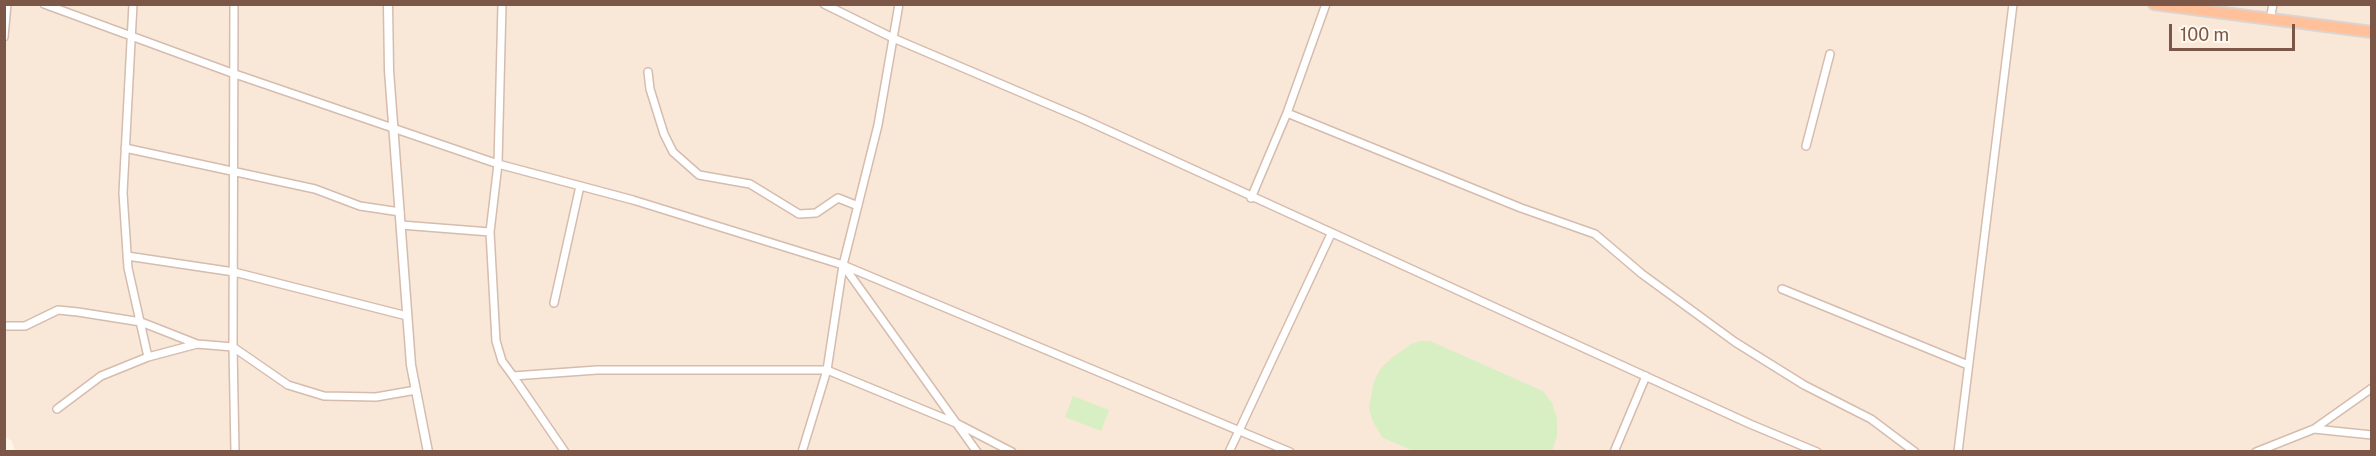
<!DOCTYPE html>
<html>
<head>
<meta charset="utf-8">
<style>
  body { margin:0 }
  #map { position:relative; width:2376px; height:456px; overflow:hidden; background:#fef4e7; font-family:"Public Sans",sans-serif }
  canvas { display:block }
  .frame { position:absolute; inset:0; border:6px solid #7c5748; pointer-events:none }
  .scale { position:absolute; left:2169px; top:24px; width:126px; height:27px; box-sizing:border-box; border:3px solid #7c5748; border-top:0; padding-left:8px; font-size:18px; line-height:21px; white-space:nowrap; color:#7c5748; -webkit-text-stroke:4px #fff8ef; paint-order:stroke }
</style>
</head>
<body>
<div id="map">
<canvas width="2376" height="456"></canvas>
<div class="frame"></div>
<div class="scale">100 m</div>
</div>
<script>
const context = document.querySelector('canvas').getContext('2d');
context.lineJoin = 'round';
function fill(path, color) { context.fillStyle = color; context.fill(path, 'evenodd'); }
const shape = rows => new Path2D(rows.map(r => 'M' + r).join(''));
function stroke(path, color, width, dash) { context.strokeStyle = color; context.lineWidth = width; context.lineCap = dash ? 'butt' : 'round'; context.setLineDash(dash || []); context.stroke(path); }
const residential = shape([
  [5,5,2371,5,2371,451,15,452,12,441,5,437]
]);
const green = shape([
  [1421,341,1430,341,1543,391,1552,403,1557,418,1557,436,1552,451,1414,451,1383,438,1372,420,1369,407,1374,381,1381,368,1392,358,1411,344],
  [1073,396,1109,410,1101,431,1065,417]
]);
const minor = shape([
  [44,4,232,73,498,164,633,200,843,265,878,125,899,4],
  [133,4,123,193,128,268,148,357],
  [502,4,498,164,490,232,496,341,502,361,513,376,597,370,827,370,958,424,1012,452],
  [824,4,893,38,1083,119,1750,424,1817,452],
  [2270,20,2273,4],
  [4,37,7,4],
  [648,72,650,89,664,134,673,152,699,175,750,184,799,214,816,213,838,198,858,206],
  [1287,113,1521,208,1595,234,1642,274,1735,342,1804,385,1871,419,1915,452],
  [1806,146,1830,54],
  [125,148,315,189,360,206,400,212],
  [1251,198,1287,113,1326,4],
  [401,225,490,232],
  [127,256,234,272,407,316],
  [843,265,1290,452],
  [843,265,977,452],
  [1782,289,1968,365],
  [554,303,580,186],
  [4,326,25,326,58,310,78,312,141,322,197,344],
  [513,376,565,452],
  [57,409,101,376,148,357,197,344,233,347,234,4],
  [2314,429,2372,388],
  [235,452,233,347,288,385,324,396,376,397,416,390],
  [802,452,827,370,843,265],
  [1229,452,1331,234],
  [1614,452,1646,376],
  [1958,452,2013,4],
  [2256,452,2314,429,2372,435]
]);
const tertiary = shape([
  [388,4,389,70,411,365,428,452]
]);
const trunk = shape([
  [2154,4,2372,32]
]);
fill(residential, '#f9e8d7');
fill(green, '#d8eec3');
stroke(minor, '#d5bcae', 10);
stroke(tertiary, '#d5bcae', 11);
stroke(trunk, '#ddd3cf', 14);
stroke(minor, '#fff', 7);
stroke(tertiary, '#fff', 8);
stroke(trunk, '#ffc09a', 10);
</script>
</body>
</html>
